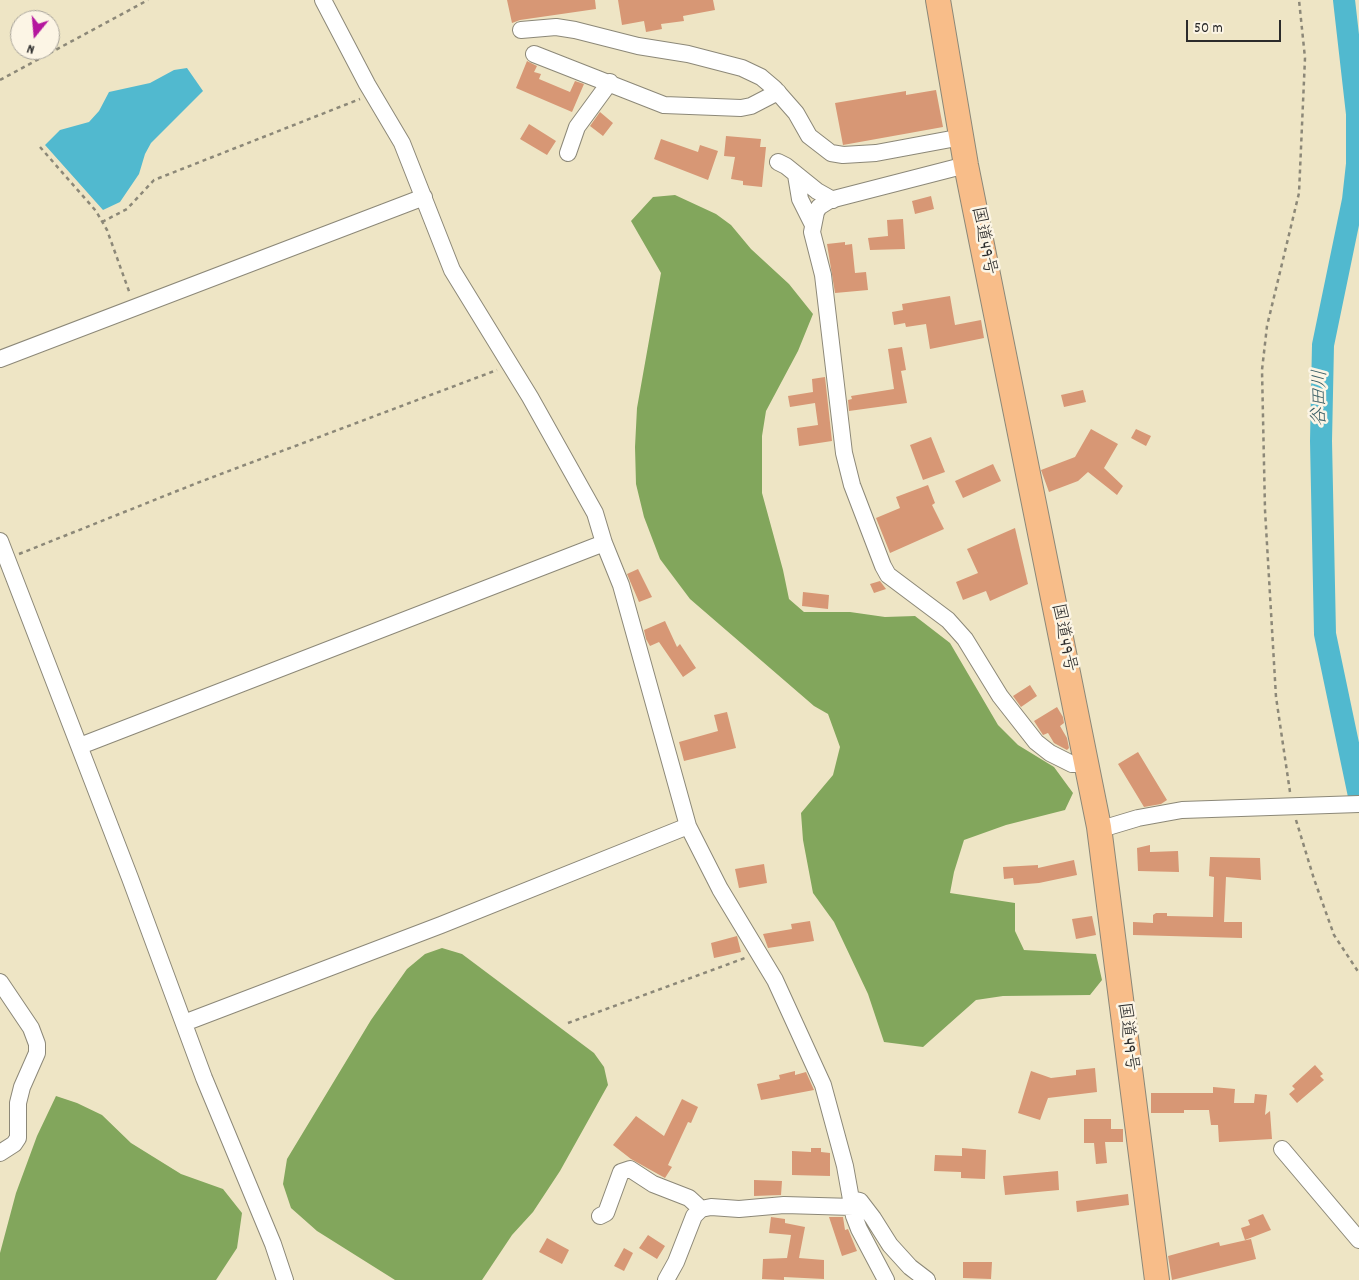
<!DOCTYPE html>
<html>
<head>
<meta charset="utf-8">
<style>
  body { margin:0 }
  #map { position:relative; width:1359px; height:1280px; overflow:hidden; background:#eee5c5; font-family:Dekko,sans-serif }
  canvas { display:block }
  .north { position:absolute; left:10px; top:10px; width:50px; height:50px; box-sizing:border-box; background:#fcf5e5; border:1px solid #a8a49b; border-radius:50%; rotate:197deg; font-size:14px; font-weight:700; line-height:20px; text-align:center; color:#2b2b2b }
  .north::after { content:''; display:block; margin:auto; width:18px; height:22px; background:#b5179e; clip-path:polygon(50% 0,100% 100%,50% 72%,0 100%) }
  .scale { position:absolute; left:1186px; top:20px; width:95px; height:22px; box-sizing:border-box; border:2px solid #2b2b2b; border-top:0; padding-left:6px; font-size:15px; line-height:18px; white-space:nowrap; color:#2b2b2b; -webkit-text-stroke:4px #fcf5e5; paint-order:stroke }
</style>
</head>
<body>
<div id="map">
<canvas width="1359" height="1280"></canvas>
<div class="north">N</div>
<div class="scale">50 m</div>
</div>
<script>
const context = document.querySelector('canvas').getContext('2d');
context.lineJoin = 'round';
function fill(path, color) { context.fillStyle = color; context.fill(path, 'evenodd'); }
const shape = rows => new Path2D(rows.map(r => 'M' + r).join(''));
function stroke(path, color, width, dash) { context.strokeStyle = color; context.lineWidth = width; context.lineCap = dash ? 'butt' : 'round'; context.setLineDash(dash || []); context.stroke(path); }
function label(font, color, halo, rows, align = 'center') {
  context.font = font + ' Dekko,"Klee One",sans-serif'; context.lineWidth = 5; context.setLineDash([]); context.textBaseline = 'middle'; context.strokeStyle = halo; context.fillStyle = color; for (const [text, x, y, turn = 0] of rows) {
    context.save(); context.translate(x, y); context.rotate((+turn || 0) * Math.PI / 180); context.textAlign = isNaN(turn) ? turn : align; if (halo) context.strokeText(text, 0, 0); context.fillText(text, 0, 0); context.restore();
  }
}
const forest = shape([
  [675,195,716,214,731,225,751,249,789,284,813,314,798,351,766,411,762,436,762,493,783,570,789,599,804,612,850,612,885,617,915,616,950,643,998,725,1018,745,1054,767,1073,793,1065,810,1006,825,964,840,954,872,950,893,1015,903,1015,931,1024,950,1096,954,1102,980,1090,995,1003,996,976,1000,923,1047,884,1042,868,994,834,922,813,893,803,840,801,813,833,775,840,747,828,714,814,706,690,599,660,559,644,517,636,484,635,447,637,408,661,273,631,221,653,197],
  [442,948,462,954,594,1053,604,1067,608,1085,560,1171,533,1212,512,1235,482,1280,395,1280,317,1231,291,1208,283,1184,287,1159,371,1020,407,969,425,954],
  [56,1096,77,1103,102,1115,131,1143,181,1174,223,1189,242,1213,237,1248,216,1280,0,1280,0,1253,16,1193,37,1136]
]);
const water = shape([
  [187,68,203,91,151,143,145,154,139,174,120,202,103,210,45,145,60,130,89,122,99,111,109,92,150,83,174,70]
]);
const river = shape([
  [1344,0,1357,114,1357,164,1353,200,1323,345,1321,441,1325,634,1359,796]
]);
const building = shape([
  [507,0,595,0,596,9,520,20,512,23],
  [618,0,713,0,715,10,683,16,684,21,661,24,662,29,646,32,644,21,622,25],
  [527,61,537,66,534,72,541,74,539,79,570,92,575,81,584,84,572,112,516,88],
  [936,90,943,127,843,145,835,103,906,91,906,95],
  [600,112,613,123,603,136,590,126],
  [529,124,556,141,547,155,520,139],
  [726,136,761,139,760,147,766,147,762,187,743,185,743,181,731,179,735,157,724,156],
  [661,139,698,152,700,145,718,151,708,180,654,159],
  [931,196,934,209,915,214,912,201],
  [903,219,905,249,870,250,868,238,888,236,887,220],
  [845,242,845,245,852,244,855,273,866,272,868,290,835,293,827,244],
  [950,296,955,325,981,320,984,338,930,349,926,324,906,327,905,323,894,325,892,312,903,310,902,304],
  [902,347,906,370,901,371,907,403,849,411,848,400,852,399,851,396,894,389,888,349],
  [825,377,832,441,799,446,797,428,818,425,815,403,790,407,788,396,813,392,812,379],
  [1083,390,1086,402,1064,407,1061,395],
  [1091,429,1118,444,1104,468,1123,486,1117,495,1088,472,1078,481,1049,492,1041,470,1075,457],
  [1136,429,1151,436,1146,446,1131,438],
  [931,437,945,472,923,480,910,445],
  [993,464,1001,481,963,498,955,481],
  [928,485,935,503,932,505,944,529,890,553,876,518,900,508,896,497],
  [1015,528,1028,584,990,601,986,591,963,600,956,582,978,573,967,549],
  [638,569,652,597,639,602,627,574],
  [880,581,886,589,874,593,870,584],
  [803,592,829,595,828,609,802,606],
  [665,621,677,647,680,644,696,668,683,677,659,642,650,646,646,639,644,630],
  [1030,685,1037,696,1021,707,1013,696],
  [1057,707,1063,717,1064,723,1060,726,1067,738,1069,748,1067,750,1054,743,1048,733,1043,735,1034,721],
  [727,712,736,748,684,761,679,742,718,731,714,715],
  [1138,752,1167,800,1161,804,1144,807,1118,764],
  [1150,845,1150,852,1178,851,1179,872,1138,871,1137,848],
  [1210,857,1260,858,1261,880,1226,877,1224,922,1242,922,1242,938,1133,935,1133,922,1153,923,1153,915,1156,913,1167,913,1167,916,1213,917,1214,877,1209,876],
  [1074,860,1077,875,1039,883,1014,885,1013,878,1004,879,1003,867,1038,865,1038,868],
  [764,864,767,883,739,888,735,869],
  [1092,916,1096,935,1076,939,1072,919],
  [810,921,814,941,768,948,763,934,792,929,791,924],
  [737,936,741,952,714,958,711,943],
  [1315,1065,1323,1074,1320,1076,1324,1080,1297,1103,1289,1094,1295,1089,1292,1086],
  [1095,1068,1097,1092,1048,1098,1040,1120,1018,1113,1031,1071,1051,1078,1076,1075,1076,1070],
  [795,1071,795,1075,806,1072,814,1090,761,1100,757,1084,780,1079,779,1075],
  [1213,1087,1235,1089,1234,1103,1254,1103,1255,1094,1267,1095,1265,1115,1270,1111,1272,1139,1219,1142,1218,1125,1211,1125,1209,1110,1184,1110,1184,1113,1151,1113,1151,1093,1213,1093],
  [682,1099,698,1107,691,1123,688,1122,668,1165,672,1167,665,1178,631,1159,613,1145,636,1116,664,1136],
  [1084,1119,1111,1119,1111,1129,1123,1129,1123,1142,1105,1142,1107,1163,1096,1164,1094,1143,1084,1143],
  [811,1148,821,1148,821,1152,830,1153,830,1176,792,1175,792,1151,811,1152],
  [962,1148,986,1150,985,1179,961,1178,961,1172,934,1171,935,1155,962,1156],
  [1058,1171,1059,1190,1005,1195,1003,1176],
  [754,1180,782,1181,781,1195,754,1196],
  [1128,1194,1129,1205,1077,1212,1076,1201],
  [1263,1214,1271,1230,1245,1240,1241,1228,1250,1225,1248,1220],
  [771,1217,785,1219,785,1223,805,1227,799,1258,824,1260,824,1279,784,1277,784,1280,762,1279,763,1259,787,1258,791,1235,769,1233],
  [829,1217,843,1217,845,1230,848,1229,857,1251,842,1256],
  [648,1235,665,1246,657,1259,639,1248],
  [547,1238,569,1250,562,1264,539,1252],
  [1251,1239,1256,1259,1172,1280,1168,1256,1219,1242,1220,1246],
  [624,1248,633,1253,624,1271,614,1266],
  [963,1262,992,1262,991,1279,963,1278]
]);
const path = shape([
  [0,80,148,0],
  [40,147,96,211,107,230,130,294],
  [102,222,127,209,154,180,360,99],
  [19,554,197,483,497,370],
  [1290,792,1276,697,1265,510,1262,370,1267,326,1299,193,1305,58,1299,0],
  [1296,820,1314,879,1334,935,1359,973],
  [568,1023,745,958]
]);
const minor = shape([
  [323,0,367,84,402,143,452,270,530,397,595,513,604,543,621,585,688,826,720,889,775,980,823,1085,845,1166,854,1216,859,1229,886,1280],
  [521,30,556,27,575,30,638,46,688,54,742,68,761,77,774,88,796,113,809,136,831,153,843,155,876,153,962,137],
  [534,54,664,105,741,108,751,106,778,92],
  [568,153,577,127,610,82],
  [778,162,786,166,817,191,833,200],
  [966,165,830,200,819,207,816,212,812,232,823,275,844,453,852,485,883,566,888,575,948,620,965,639,1000,696,1036,742,1050,753,1072,764,1088,764],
  [796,175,800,199,813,225],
  [0,359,424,197],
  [0,541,130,878,204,1078,273,1244,285,1280],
  [80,746,604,543],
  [1099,827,1108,827,1138,818,1182,810,1359,804],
  [0,982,31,1028,37,1044,37,1053,22,1087,18,1103,18,1138,14,1144,0,1153],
  [184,1023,441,925,688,826],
  [1282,1149,1359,1240],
  [851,1199,860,1201,873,1218,890,1245,910,1267,927,1280],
  [600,1216,606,1213,621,1172,630,1169,653,1184,689,1198,701,1209],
  [666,1280,676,1262,694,1216,701,1209,711,1207,739,1209,784,1205,853,1207]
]);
const highway = shape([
  [938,0,966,165,1099,827,1157,1280]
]);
const streetNames = [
  ["国道49号",982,241,79],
  ["国道49号",1062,638,79],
  ["国道49号",1126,1037,83]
];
const waterNames = [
  ["谷田川",1322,398,-89]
];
fill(forest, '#82a65c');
fill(water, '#51b9cf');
stroke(river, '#51b9cf', 22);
fill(building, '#d79775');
stroke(minor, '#8c8878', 18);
stroke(highway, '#8c8878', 26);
stroke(path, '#8c8878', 2.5, [4, 4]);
stroke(minor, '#fff', 16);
stroke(highway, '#f8bd89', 24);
label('18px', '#2b2b2b', '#fcf5e5', streetNames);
label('italic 19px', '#385d64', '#fcf5e5', waterNames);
</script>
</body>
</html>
